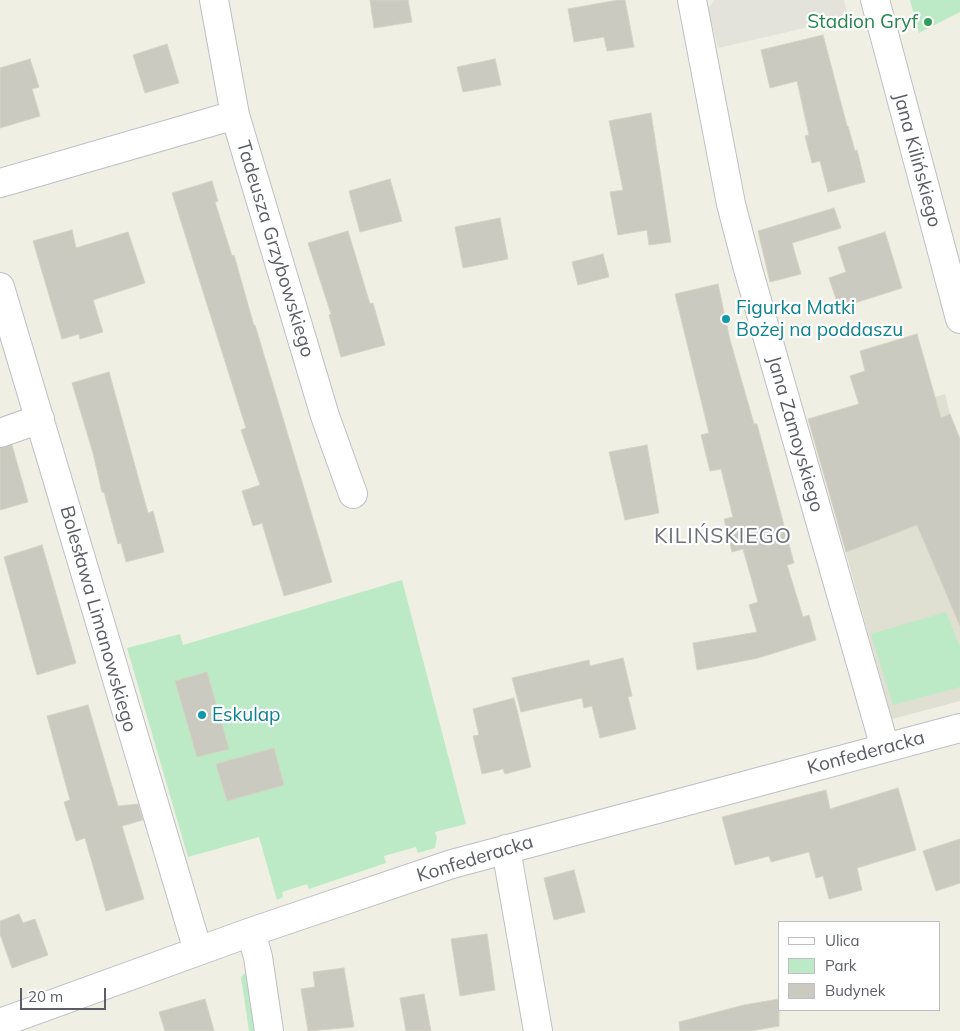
<!DOCTYPE html>
<html>
<head>
<meta charset="utf-8">
<style>
  body { margin:0 }
  #map { position:relative; width:960px; height:1031px; overflow:hidden; background:#f0efe3; font-family:Mulish,sans-serif }
  canvas { display:block }
  .legend { position:absolute; left:778px; top:921px; width:162px; height:90px; box-sizing:border-box; background:#fff; border:1px solid #bdbfc2; margin:0; padding:6px 9px; list-style:none; font-size:15px; color:#5b5e66 }
  .legend li { display:flex; align-items:center; gap:10px; height:25px }
  .legend b { width:25px; border:1px solid #bdbfc2 }
  .scale { position:absolute; left:20px; top:988px; width:86px; height:22px; box-sizing:border-box; border:2px solid #5b5e66; border-top:0; padding-left:6px; font-size:15px; line-height:18px; white-space:nowrap; color:#5b5e66; -webkit-text-stroke:4px #fff; paint-order:stroke }
</style>
</head>
<body>
<div id="map">
<canvas width="960" height="1031"></canvas>
<ul class="legend">
<li><b style="height:6px;background:#fff"></b>Ulica</li>
<li><b style="height:14px;background:#bdeac6"></b>Park</li>
<li><b style="height:14px;background:#cacac0"></b>Budynek</li>
</ul>
<div class="scale">20 m</div>
</div>
<script>
const context = document.querySelector('canvas').getContext('2d');
context.lineJoin = 'round';
function fill(path, color) { context.fillStyle = color; context.fill(path, 'evenodd'); }
const shape = rows => new Path2D(rows.map(r => 'M' + r).join(''));
function stroke(path, color, width, dash) { context.strokeStyle = color; context.lineWidth = width; context.lineCap = dash ? 'butt' : 'round'; context.setLineDash(dash || []); context.stroke(path); }
function label(font, color, halo, rows, align = 'center') {
  context.font = font + ' Mulish,sans-serif'; context.lineWidth = 4.5; context.setLineDash([]); context.textBaseline = 'middle'; context.strokeStyle = halo; context.fillStyle = color; for (const [text, x, y, turn = 0] of rows) {
    context.save(); context.translate(x, y); context.rotate((+turn || 0) * Math.PI / 180); context.textAlign = isNaN(turn) ? turn : align; if (halo) context.strokeText(text, 0, 0); context.fillText(text, 0, 0); context.restore();
  }
}
const industrial = shape([
  [714,0,844,0,848,18,718,48,708,9]
]);
const education = shape([
  [945,394,950,414,960,439,960,701,892,719,821,463,856,453,848,423]
]);
const green = shape([
  [910,0,960,0,960,12,919,33],
  [402,580,466,824,435,832,437,838,435,848,418,853,416,847,384,856,386,863,309,889,307,884,282,892,283,897,277,900,259,837,188,857,127,648,180,634,183,645],
  [946,612,960,647,960,687,893,705,871,634],
  [248,970,257,1031,249,1031,241,977]
]);
const building = shape([
  [370,0,408,0,412,22,374,28,370,0],
  [618,0,625,0,634,47,607,51,604,37,574,42,568,9,618,0],
  [823,35,847,126,848,126,855,151,857,150,865,182,828,192,820,161,812,163,805,136,809,135,797,81,770,88,761,50,823,35],
  [167,44,179,83,145,93,133,55,167,44],
  [30,59,39,87,32,89,40,116,0,128,0,68,30,59],
  [495,59,501,85,463,92,457,67,495,59],
  [651,113,671,242,649,245,647,230,618,235,610,192,623,190,609,121,651,113],
  [390,179,402,221,360,232,349,191,390,179],
  [212,181,218,201,215,202,232,256,234,255,254,326,255,325,332,582,284,596,262,523,253,526,242,491,260,485,241,430,246,428,172,193,212,181],
  [834,208,841,228,792,243,801,274,770,282,758,231,834,208],
  [500,218,508,259,463,268,455,227,500,218],
  [72,230,76,248,128,232,145,283,93,300,103,332,80,339,79,334,62,339,33,241,72,230],
  [348,231,370,304,373,303,385,345,341,357,329,315,331,314,308,243,348,231],
  [885,232,902,288,839,308,829,278,846,272,838,247,885,232],
  [603,254,609,277,578,285,572,262,603,254],
  [718,284,730,340,754,424,757,424,794,563,787,565,803,617,809,615,816,640,758,658,697,670,693,643,757,632,749,605,758,602,743,549,732,552,724,519,733,517,721,469,710,471,701,435,709,433,675,294,718,284],
  [917,334,941,418,950,414,960,439,960,626,917,525,846,552,808,419,859,404,850,376,865,371,860,351,917,334],
  [109,372,148,513,153,511,164,552,126,562,121,543,118,544,104,492,102,492,93,453,72,383,109,372],
  [12,445,28,502,0,510,0,448,12,445],
  [647,445,659,513,625,520,609,452,647,445],
  [42,545,76,663,37,675,4,557,42,545],
  [623,658,632,696,628,697,636,729,600,738,592,706,584,708,582,698,521,712,512,678,589,660,590,666,623,658],
  [207,672,229,749,197,757,175,681,207,672],
  [514,698,531,767,505,774,503,769,482,774,473,736,479,735,473,709,514,698],
  [88,705,118,806,138,804,143,820,122,826,144,899,106,911,85,838,76,841,64,802,70,800,47,716,88,705],
  [274,748,284,785,227,801,216,764,274,748],
  [898,788,916,850,857,868,862,890,829,899,823,876,816,878,809,852,771,862,769,856,735,865,722,817,826,790,830,809,898,788],
  [960,839,960,883,936,891,923,851,960,839],
  [574,870,585,912,554,920,544,878,574,870],
  [19,914,23,923,35,919,48,955,12,968,0,934,0,921,19,914],
  [487,934,495,990,460,996,451,939,487,934],
  [344,968,354,1027,308,1031,301,989,315,987,313,972,344,968],
  [424,994,431,1031,406,1031,400,998,424,994],
  [205,999,214,1031,165,1031,159,1012,205,999],
  [779,999,779,1026,751,1031,680,1031,679,1022,744,1005,779,999]
]);
const street = shape([
  [214,0,235,115,325,416,353,494],
  [692,0,731,204,748,269,885,748],
  [0,183,235,115],
  [0,287,198,951],
  [0,433,40,419],
  [506,849,538,1031],
  [251,932,258,957,269,1031],
  [0,1023,251,932,452,864,960,728]
]);
const secondary = shape([
  [875,0,960,319]
]);
const markers = [
  [928,22,5,"#2e9e5b"],
  [726,319,5,"#0f9aa8"],
  [202,715,5,"#0f9aa8"]
];
const leisureNames = [
  ["Stadion Gryf",918,22]
];
const streetNames = [
  ["Jana Kilińskiego",917,160,75],
  ["Tadeusza Grzybowskiego",275,249,73],
  ["Jana Zamoyskiego",795,434,74],
  ["Bolesława Limanowskiego",98,619,74],
  ["Konfederacka",866,753,-15],
  ["Konfederacka",475,859,-17]
];
const cultureNames = [
  ["Figurka Matki",736,308],
  ["Bożej na poddaszu",736,330],
  ["Eskulap",212,715]
];
const quarterNames = [
  ["KILIŃSKIEGO",723,537]
];
fill(industrial, '#e3e2db');
fill(education, '#dfdfd2');
fill(green, '#bdeac6');
fill(building, '#cacac0');
stroke(building, '#d5d3c1', 1);
stroke(street, '#bdbfc6', 30);
stroke(secondary, '#bec0c8', 30);
stroke(street, '#fff', 28);
stroke(secondary, '#fff', 28);
for (const [x, y, r, color] of markers) { const dot = new Path2D(); dot.arc(x, y, r, 0, 2 * Math.PI); context.fillStyle = color; context.fill(dot); stroke(dot, '#fff', 2); }
label('19px', '#27864d', '#fff', leisureNames, 'right');
label('19px', '#5b5e66', '#fff', streetNames);
label('19px', '#0d838f', '#fff', cultureNames, 'left');
context.letterSpacing = '1px';
label('21px', '#6c7078', '#fff', quarterNames);
context.letterSpacing = '0px';
</script>
</body>
</html>
